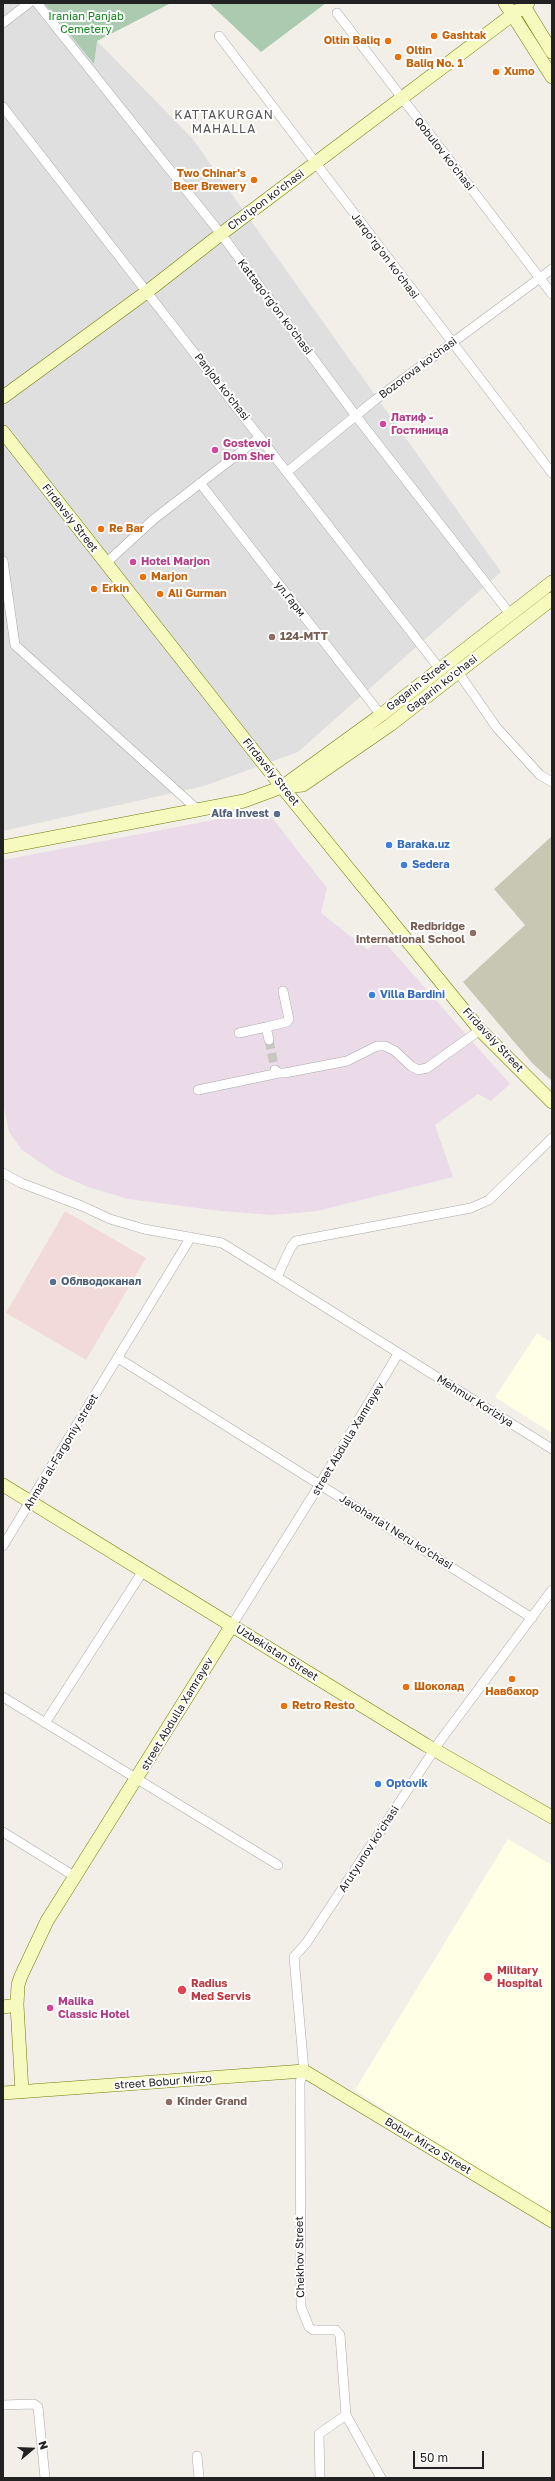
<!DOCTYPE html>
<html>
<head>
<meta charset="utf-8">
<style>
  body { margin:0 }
  #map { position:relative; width:555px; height:2481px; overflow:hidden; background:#f2efe9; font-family:"Golos Text",sans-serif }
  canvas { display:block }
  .frame { position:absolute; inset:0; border:4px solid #222; pointer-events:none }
  .north { position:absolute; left:12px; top:2429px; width:40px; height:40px; -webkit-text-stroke:3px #fff; paint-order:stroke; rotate:71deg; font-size:11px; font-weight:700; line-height:16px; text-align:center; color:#222 }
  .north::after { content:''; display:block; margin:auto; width:14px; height:18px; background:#222; clip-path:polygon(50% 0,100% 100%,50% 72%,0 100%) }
  .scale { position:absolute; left:413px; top:2451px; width:71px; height:18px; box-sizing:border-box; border:2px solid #222; border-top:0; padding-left:5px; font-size:12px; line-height:14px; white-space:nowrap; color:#222; -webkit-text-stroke:3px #fff; paint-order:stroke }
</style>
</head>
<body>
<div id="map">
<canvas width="555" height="2481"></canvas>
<div class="frame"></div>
<div class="north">N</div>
<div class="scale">50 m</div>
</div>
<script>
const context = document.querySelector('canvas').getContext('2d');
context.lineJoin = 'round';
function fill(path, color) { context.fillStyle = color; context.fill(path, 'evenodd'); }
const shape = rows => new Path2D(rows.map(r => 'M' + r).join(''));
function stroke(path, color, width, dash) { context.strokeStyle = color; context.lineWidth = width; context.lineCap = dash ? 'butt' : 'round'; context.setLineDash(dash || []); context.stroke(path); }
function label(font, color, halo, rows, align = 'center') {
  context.font = font + ' "Golos Text",sans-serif'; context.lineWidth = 4; context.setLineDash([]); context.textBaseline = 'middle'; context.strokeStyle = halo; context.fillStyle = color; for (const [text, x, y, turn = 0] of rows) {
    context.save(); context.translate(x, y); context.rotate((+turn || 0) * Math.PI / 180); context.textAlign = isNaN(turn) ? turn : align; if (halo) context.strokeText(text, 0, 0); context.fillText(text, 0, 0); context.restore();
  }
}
const residential = shape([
  [3,3,69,3,97,41,192,138,501,572,298,752,204,786,3,831]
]);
const commercial = shape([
  [65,1211,146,1258,86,1360,6,1313]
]);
const industrial = shape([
  [266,810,327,888,321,913,368,950,380,937,510,1084,491,1101,478,1094,435,1125,453,1177,317,1211,272,1215,221,1211,128,1199,88,1187,56,1173,22,1150,9,1132,3,1103,3,860]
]);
const education = shape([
  [537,1333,552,1343,552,1433,495,1397],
  [508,1839,552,1865,552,2216,442,2148,355,2090]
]);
const construction = shape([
  [552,836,552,1081,533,1064,463,982,525,925,494,889]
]);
const cemetery = shape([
  [44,3,171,3,97,41,94,64],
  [209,3,326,3,261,52]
]);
const streetTunnel = shape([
  [269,1040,275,1070]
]);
const street = shape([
  [37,3,221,234,356,416,510,614],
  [337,13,552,294],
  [3,23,29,3],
  [219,36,552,473],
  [3,107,439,668],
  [287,472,375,400,552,269],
  [200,483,381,715],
  [3,561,15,645,198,810],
  [106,563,154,519,260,437],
  [458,672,497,728,540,775,552,782],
  [266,1027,287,1022,289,1019,283,991],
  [239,1033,266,1027,269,1040],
  [275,1070,279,1073,285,1073,347,1061,377,1046,385,1046,395,1051,411,1066,418,1070,427,1068,480,1030],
  [198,1090,279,1073],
  [3,1173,21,1183,82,1206,110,1219,144,1229,222,1243,277,1277,291,1247,296,1241,471,1208,489,1200,552,1138],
  [277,1277,552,1449],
  [118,1358,532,1618],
  [3,1546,191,1237],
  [232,1625,320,1484,398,1354],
  [3,1697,278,1865],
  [45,1723,143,1571],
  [3,1832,74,1876],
  [3,2405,34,2404,38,2407,45,2478],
  [197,2456,199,2478],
  [320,2478,319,2434,346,2415],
  [381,2478,346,2415,340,2335,336,2330,313,2330,309,2327,301,2307,300,2082,304,2071,294,1957,307,1942,440,1741,552,1590]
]);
const secondary = shape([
  [505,3,552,77],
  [522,3,552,52],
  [3,397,148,291,221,234,528,3],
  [3,432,282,787,480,1030,552,1102],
  [282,787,303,785,390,725,552,599],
  [3,847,244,801,282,787,381,715,552,582],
  [3,1485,426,1745,552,1817],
  [3,2007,17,2005],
  [22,2092,17,2005,18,1985,21,1976,47,1921,232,1625],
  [3,2093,304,2071,552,2221]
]);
const markers = [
  [434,36,4,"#e8710a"],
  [388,41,4,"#e8710a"],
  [398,57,4,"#e8710a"],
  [496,72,4,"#e8710a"],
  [254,180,4,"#e8710a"],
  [383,424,4,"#d1479c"],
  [215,450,4,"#d1479c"],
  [101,529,4,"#e8710a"],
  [133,562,4,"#d1479c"],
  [143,577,4,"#e8710a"],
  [94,589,4,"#e8710a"],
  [160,594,4,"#e8710a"],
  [272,637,4,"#8d6e63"],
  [277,814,4,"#5c6f8a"],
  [389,845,4,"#3f7fe0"],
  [404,865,4,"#3f7fe0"],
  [473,933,4,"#8d6e63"],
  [372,995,4,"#3f7fe0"],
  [53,1282,4,"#5c6f8a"],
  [512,1679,4,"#e8710a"],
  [406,1687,4,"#e8710a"],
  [284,1706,4,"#e8710a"],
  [378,1784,4,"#3f7fe0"],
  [488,1977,5,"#e0444e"],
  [182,1990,5,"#e0444e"],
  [50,2008,4,"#d1479c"],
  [169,2102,4,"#8d6e63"]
];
const parkNames = [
  ["Iranian Panjab",86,17],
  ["Cemetery",86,30]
];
const foodNames = [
  ["Gashtak",442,36],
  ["Oltin Baliq",380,41,"right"],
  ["Oltin",406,51],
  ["Baliq No. 1",406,64],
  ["Xumo",504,72],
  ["Two Chinar's",246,174,"right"],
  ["Beer Brewery",246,187,"right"],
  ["Re Bar",109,529],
  ["Marjon",151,577],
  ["Erkin",102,589],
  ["Ali Gurman",168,594],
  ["Шоколад",414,1687],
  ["Навбахор",512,1692,"center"],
  ["Retro Resto",292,1706]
];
const streetNames = [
  ["Qobulov ko'chasi",444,154,52],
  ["Cho'lpon ko'chasi",266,200,-37],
  ["Jarqo'rg'on ko'chasi",385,256,53],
  ["Kattaqo'rg'on ko'chasi",275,307,53],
  ["Bozorova ko'chasi",418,368,-37],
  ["Panjob ko'chasi",222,387,52],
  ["Firdavsiy Street",70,518,52],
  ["ул.Гарм",290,599,52],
  ["Gagarin ko'chasi",442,684,-38],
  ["Gagarin Street",418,685,-38],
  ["Firdavsiy Street",271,772,51],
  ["Firdavsiy Street",493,1040,47],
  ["Mehmur Koriziya",475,1401,32],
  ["street Abdulla Xamrayev",348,1439,-59],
  ["Ahmad al-Fargoniy street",61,1452,-59],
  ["Javoharla'l Neru ko'chasi",396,1532,32],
  ["Uzbekistan Street",277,1653,32],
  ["street Abdulla Xamrayev",177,1714,-59],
  ["Arutyunov ko'chasi",369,1849,-57],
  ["street Bobur Mirzo",163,2082,-4],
  ["Bobur Mirzo Street",428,2146,31],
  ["Chekhov Street",300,2257,-91]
];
const hotelNames = [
  ["Латиф -",391,418],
  ["Гостиница",391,431],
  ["Gostevoi",223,444],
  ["Dom Sher",223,457],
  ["Hotel Marjon",141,562],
  ["Malika",58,2002],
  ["Classic Hotel",58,2015]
];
const educationNames = [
  ["124-MTT",280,637],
  ["Redbridge",465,927,"right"],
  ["International School",465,940,"right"],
  ["Kinder Grand",177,2102]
];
const serviceNames = [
  ["Alfa Invest",269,814],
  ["Облводоканал",61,1282,"left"]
];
const shopNames = [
  ["Baraka.uz",397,845],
  ["Sedera",412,865],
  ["Villa Bardini",380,995],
  ["Optovik",386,1784]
];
const healthNames = [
  ["Military",497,1971],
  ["Hospital",497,1984],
  ["Radius",191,1984],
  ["Med Servis",191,1997]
];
const neighbourhoodNames = [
  ["KATTAKURGAN",224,115],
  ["MAHALLA",224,129]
];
fill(residential, '#e0dfdf');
fill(commercial, '#f2dad9');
fill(industrial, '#ebdbe8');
fill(education, '#ffffe5');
fill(construction, '#c7c7b4');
fill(cemetery, '#aacbaf');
stroke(streetTunnel, '#c8c6c1', 9, [9, 4.5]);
stroke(street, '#a9a9a9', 10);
stroke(secondary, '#707d05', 14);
stroke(street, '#fff', 9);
stroke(secondary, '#f7fabf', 13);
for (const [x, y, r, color] of markers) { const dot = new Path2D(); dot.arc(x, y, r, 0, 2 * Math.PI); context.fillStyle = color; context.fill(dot); stroke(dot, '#fff', 1.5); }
label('11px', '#0c8416', '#fff', parkNames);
label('bold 11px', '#c56008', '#fff', foodNames, 'left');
label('11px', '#222', '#fff', streetNames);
label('bold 11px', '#b23c85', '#fff', hotelNames, 'left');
label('bold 11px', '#785e54', '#fff', educationNames, 'left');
label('bold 11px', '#4e5e75', '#fff', serviceNames, 'right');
label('bold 11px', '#366cbe', '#fff', shopNames, 'left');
label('bold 11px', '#be3a42', '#fff', healthNames, 'left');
context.letterSpacing = '1px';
label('12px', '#555', '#fff', neighbourhoodNames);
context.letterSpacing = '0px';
</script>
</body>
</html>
